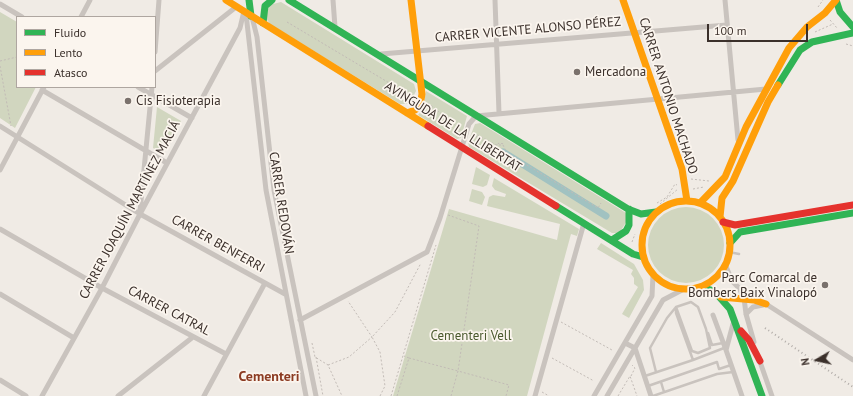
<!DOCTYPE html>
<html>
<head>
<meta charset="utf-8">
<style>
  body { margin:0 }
  #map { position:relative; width:853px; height:396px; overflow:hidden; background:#f0ebe5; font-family:"PT Sans",sans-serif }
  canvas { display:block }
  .legend { position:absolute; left:16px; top:16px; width:140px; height:72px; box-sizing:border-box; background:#fbf5ee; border:1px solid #aea6a0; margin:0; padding:5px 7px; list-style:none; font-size:12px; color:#3b302b }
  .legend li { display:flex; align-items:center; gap:8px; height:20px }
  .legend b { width:20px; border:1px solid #aea6a0 }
  .north { position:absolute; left:797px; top:340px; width:40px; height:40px; -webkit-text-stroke:3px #fbf5ee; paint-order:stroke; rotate:261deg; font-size:11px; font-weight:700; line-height:16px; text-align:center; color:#3b302b }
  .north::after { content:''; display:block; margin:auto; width:14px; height:18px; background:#3b302b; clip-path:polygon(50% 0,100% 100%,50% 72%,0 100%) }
  .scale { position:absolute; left:707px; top:24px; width:101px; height:18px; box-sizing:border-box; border:2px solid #3b302b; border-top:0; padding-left:5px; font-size:12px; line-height:14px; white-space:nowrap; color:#3b302b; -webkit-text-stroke:3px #fbf5ee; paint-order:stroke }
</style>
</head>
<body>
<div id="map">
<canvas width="853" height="396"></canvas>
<ul class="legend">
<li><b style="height:5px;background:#30b455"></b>Fluido</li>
<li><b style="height:5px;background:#ff9f0a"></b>Lento</li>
<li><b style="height:5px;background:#e5322d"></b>Atasco</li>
</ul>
<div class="north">N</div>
<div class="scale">100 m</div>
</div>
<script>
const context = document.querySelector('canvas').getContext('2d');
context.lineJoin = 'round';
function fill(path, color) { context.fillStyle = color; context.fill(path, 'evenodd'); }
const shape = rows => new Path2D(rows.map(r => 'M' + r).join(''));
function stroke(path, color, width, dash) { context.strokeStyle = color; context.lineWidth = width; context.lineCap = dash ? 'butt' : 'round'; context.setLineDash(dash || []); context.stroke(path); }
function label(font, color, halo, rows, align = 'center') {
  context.font = font + ' "PT Sans",sans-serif'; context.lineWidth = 3.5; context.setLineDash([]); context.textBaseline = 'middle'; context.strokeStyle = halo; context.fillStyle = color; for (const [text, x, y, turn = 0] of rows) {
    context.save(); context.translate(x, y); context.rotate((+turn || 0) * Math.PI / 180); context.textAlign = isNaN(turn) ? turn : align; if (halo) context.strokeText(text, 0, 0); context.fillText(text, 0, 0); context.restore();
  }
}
const green = shape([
  [281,2,414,84,416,91,411,101,407,104,400,104,270,24,266,18,269,5],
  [0,12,17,22,17,87,36,87,15,128,0,118],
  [426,91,467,116,461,138,457,139,418,115,423,109],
  [157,107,181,121,163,154,153,148],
  [480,123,626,213,629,218,619,233,612,233,469,147,468,142,475,124],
  [476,167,490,175,487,185,483,187,472,184],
  [494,178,579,229,577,236,571,234,527,396,393,396,449,209,557,240,560,224,487,206,489,197,493,195,505,197,506,194,495,190,492,186],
  [472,189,482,192,485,197,482,205,469,201],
  '648 245a38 38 0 1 1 76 0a38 38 0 1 1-76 0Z',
  [601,243,634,264,643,280,644,290,629,318,622,314,638,287,634,284,634,278,631,274,633,270,597,249]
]);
const canal = shape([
  [503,152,606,216]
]);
const path = shape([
  [818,7,823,0],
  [830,20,837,28],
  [287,22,391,84],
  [815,32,833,24],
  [846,44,853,46],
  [0,61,17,57],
  [0,66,11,126],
  [428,103,460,129,459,135],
  [474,133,496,145,503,145,507,153,598,208,601,203],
  [471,142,475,136,494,147],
  [496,157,493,153,493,148,499,143,504,144],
  [691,179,709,181],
  [693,189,704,187],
  [657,203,667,197,675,184,677,185],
  [660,204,678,189],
  [632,242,635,234],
  [561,322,612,350],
  [312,343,315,357,328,365,342,396],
  [316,357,323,396],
  [409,358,458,371,479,226,448,215],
  [552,358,594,381],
  [328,365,349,357,372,337,348,301],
  [631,376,635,368,632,365],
  [542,392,549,396],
  [380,396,385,386,380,352,372,337,395,312,421,263],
  [391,396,436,245],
  [397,396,409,358,404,356],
  [451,396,458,371,509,385,506,396],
  [618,396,630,376,637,396]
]);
const lane = shape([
  [729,252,739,254],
  [708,333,712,345,723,343],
  [693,360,724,348],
  [656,372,650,348,667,318,676,307,691,302,698,307,706,329,710,348,698,353,692,351,676,307],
  [645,376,693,360,676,313,676,307],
  [661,382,664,392],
  [648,386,717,362,719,369,731,365],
  [653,396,717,374,733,372]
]);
const street = shape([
  [333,0,335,27],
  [495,0,499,113],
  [725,0,738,140],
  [0,4,22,17],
  [246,14,266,190,306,396],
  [81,17,90,0],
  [252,17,257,37,274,190,316,396],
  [155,52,159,0],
  [381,54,727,25],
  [155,71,236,7],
  [138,87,192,118],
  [42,90,167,163],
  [0,126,140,214,285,294],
  [0,170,44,87],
  [140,211,152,87],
  [0,229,102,288,226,354],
  [725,264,732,281,739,288,744,298,746,314,754,342],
  [739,288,757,298],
  [0,294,74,338],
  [766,304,853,360],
  [746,314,753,307,763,305],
  [713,315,726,350],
  [300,320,427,252,440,218,469,124,476,116,766,89],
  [733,324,726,350,742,396],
  [625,343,635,348],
  [635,348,651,396],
  [759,359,772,396],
  [0,380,26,396],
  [42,396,102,288,140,214,240,28,244,11],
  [118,396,193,337],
  [204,396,265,283],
  [535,396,584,223],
  [594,396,652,296,653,275],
  [607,396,663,300,684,289]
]);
const fast = shape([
  [249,0,251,16],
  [289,0,628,209,641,214,656,212],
  [836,0,840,12,853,27],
  [263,23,265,6,272,0],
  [778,85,800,50,812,42,853,33],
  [556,206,633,254,643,257],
  [612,240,626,231,629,225,629,209],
  [730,243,740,232,853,213],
  [701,287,714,291,730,309,762,396]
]);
const slow = shape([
  [226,0,428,126],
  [623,0,682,169,687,201],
  [407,113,415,110,420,105,422,94,411,0],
  '642 245a44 44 0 1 1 88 0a44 44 0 1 1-88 0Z',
  [700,203,725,177,746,127,789,48,807,27,825,13,836,0],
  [720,217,722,198,733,181,768,102,778,85],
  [721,297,754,300,766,304]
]);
const jam = shape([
  [428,126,556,206],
  [723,222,735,225,853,205],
  [741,331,749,340,760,361]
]);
const rail = shape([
  [765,328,853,387]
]);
const markers = [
  [577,72,4,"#7a716c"],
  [128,101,4,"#7a716c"],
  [825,285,4,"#7a716c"]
];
const streetNames = [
  ["CARRER VICENTE ALONSO PÉREZ",528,30,-5],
  ["CARRER ANTONIO MACHADO",668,96,72],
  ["AVINGUDA DE LA LLIBERTAT",453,127,32],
  ["CARRER REDOVÁN",281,203,81],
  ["CARRER JOAQUÍN MARTÍNEZ MACIÁ",130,210,-62],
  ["CARRER BENFERRI",218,244,29],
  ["CARRER CATRAL",169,311,28]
];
const poiNames = [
  ["Mercadona",585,72],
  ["Cis Fisioterapia",136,101],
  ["Parc Comarcal de",817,278,"right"],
  ["Bombers Baix Vinalopó",817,293,"right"]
];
const parkNames = [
  ["Cementeri Vell",471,336]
];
const neighbourhoodNames = [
  ["Cementeri",269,377]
];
fill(green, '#d1d6bf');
stroke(canal, '#a1c2c1', 7);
stroke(path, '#c2bbb6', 1, [2, 2]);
stroke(lane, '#c9c3be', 2.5);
stroke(street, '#c9c3be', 5);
stroke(fast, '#30b455', 7);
stroke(slow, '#ff9f0a', 7);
stroke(jam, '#e5322d', 7);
stroke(rail, '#b1aca8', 2, [1, 3]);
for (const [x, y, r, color] of markers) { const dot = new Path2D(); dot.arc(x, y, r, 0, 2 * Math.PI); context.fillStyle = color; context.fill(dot); stroke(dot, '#fbf5ee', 1.5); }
label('13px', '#3b302b', '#fbf5ee', streetNames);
label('13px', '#3b302b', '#fbf5ee', poiNames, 'left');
label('13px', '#4a5a2e', '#fbf5ee', parkNames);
label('bold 14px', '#8c3b22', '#fbf5ee', neighbourhoodNames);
</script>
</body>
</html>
